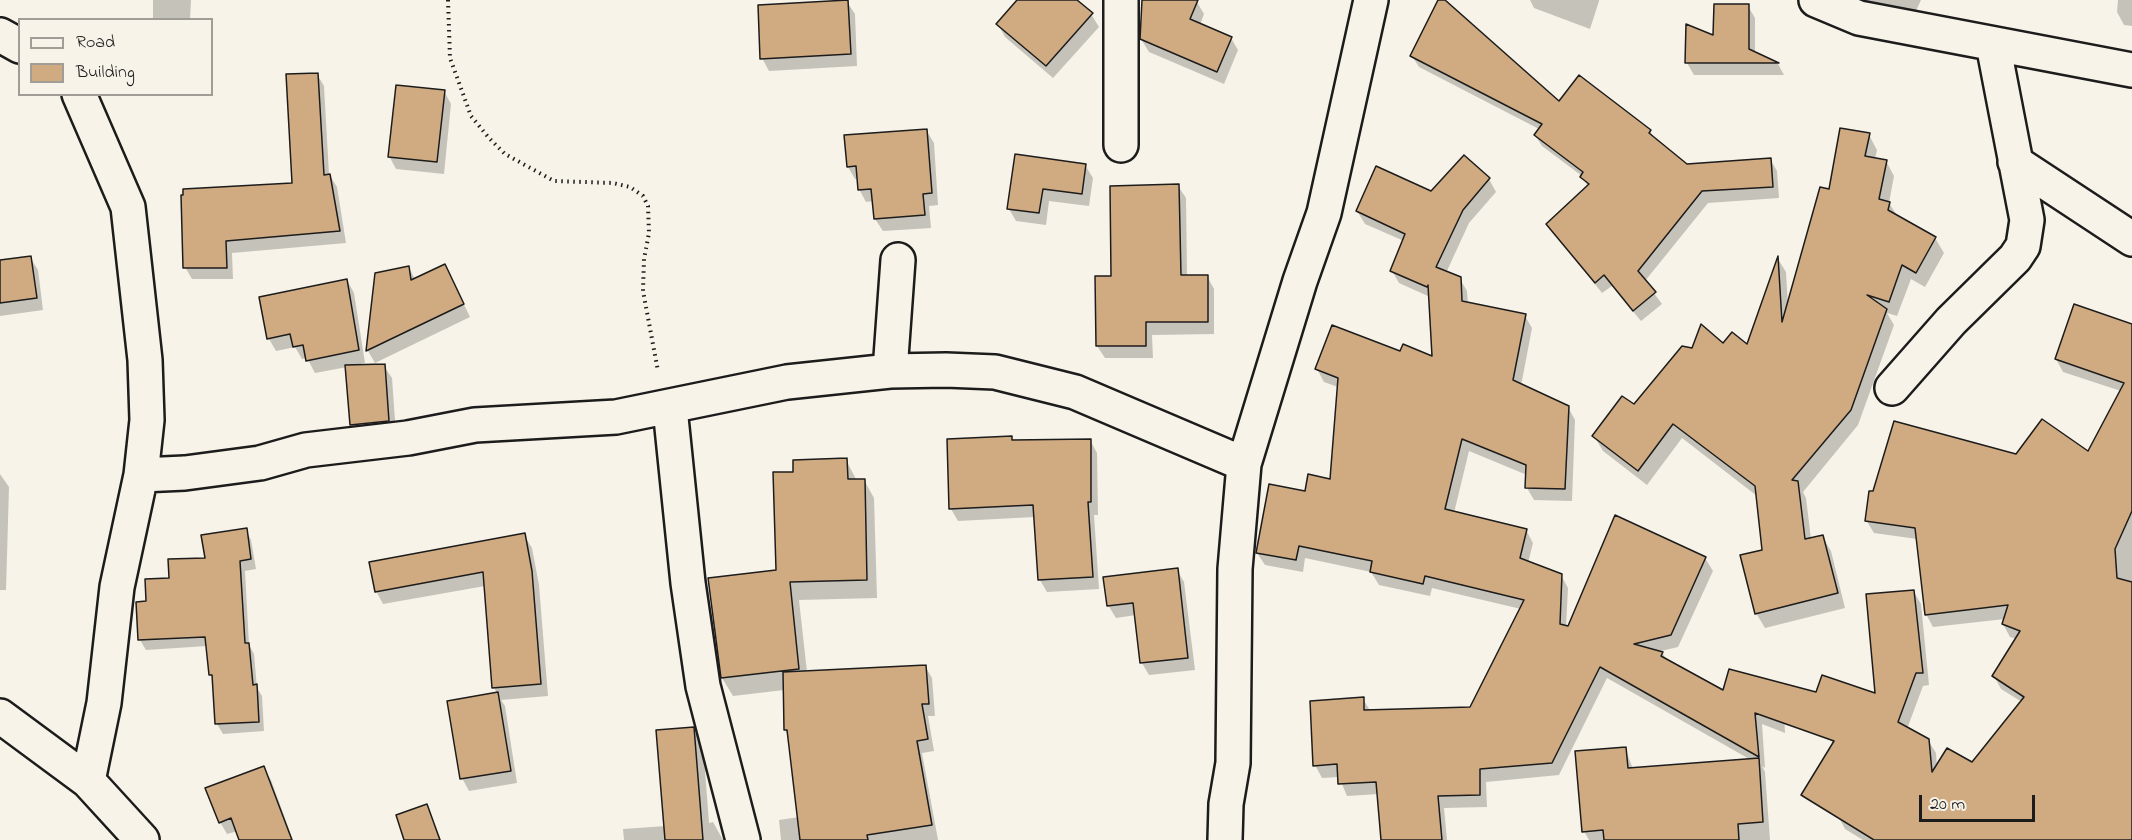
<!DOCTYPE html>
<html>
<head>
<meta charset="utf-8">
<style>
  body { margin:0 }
  #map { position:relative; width:2132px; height:840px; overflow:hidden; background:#f7f3e8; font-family:"Indie Flower",sans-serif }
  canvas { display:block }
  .legend { position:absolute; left:18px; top:18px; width:195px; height:78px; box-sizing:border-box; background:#f7f3e8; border:2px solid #9f9d96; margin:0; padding:8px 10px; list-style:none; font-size:18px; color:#1c1c1c }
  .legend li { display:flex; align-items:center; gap:12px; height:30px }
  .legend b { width:30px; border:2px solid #9f9d96 }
  .scale { position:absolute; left:1919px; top:795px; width:116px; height:27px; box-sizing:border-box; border:3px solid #1c1c1c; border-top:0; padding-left:8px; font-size:18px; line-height:21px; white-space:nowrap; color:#1c1c1c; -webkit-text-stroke:4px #f7f3e8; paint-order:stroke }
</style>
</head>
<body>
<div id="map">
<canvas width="2132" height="840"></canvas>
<ul class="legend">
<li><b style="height:8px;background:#f7f3e8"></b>Road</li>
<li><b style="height:16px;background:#d0ab82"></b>Building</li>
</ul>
<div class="scale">20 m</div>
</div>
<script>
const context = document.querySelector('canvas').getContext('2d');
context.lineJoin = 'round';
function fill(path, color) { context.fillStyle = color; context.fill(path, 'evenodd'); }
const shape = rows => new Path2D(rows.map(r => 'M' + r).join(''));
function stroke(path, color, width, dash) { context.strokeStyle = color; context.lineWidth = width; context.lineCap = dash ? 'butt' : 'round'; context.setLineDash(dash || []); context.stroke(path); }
const shadow = shape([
  [153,0,191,0,190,20,153,20],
  [1019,0,1075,0,1091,14,1099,27,1053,78,1005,37,998,24],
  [1143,0,1197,2,1204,14,1200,25,1231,38,1238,50,1224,84,1149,52,1141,39],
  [1530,0,1599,0,1599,1,1590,29,1534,8],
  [1844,0,1921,0,1910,24],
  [2118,0,2132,0,2132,26,2124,25,2117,12],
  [847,2,855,14,857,66,769,71,762,58],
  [1748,6,1755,18,1755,54,1778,64,1784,75,1694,75,1687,63],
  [1412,56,1650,131,1656,141,1686,165,1770,159,1777,171,1779,198,1708,203,1645,281,1662,304,1641,321,1612,286,1602,293,1548,225,1588,187,1582,176,1542,146,1535,135,1539,129,1419,67],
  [317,74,324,86,329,174,337,187,346,243,232,253,233,279,192,279,185,267,294,185],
  [444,91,451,104,444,174,396,169,389,156],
  [926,130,934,143,938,205,929,206,931,228,883,231,875,219,874,201,866,202,859,189,858,179,855,179,848,167],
  [1869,135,1877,150,1875,159,1886,161,1894,176,1889,203,1898,217,1935,238,1944,253,1925,287,1911,279,1897,316,1887,313,1894,325,1858,425,1803,492,1806,498,1811,539,1822,536,1831,551,1845,608,1765,628,1756,613,1764,551,1757,496,1682,438,1647,485,1603,451,1594,436,1634,407,1693,350,1724,345,1747,347,1778,259,1786,272,1788,306,1830,191],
  [1016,156,1085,165,1093,178,1089,206,1049,201,1046,225,1016,221,1009,209],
  [1464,157,1489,179,1496,192,1469,223,1446,273,1460,279,1467,291,1468,304,1525,316,1532,328,1521,386,1568,407,1575,420,1572,501,1534,500,1527,488,1527,475,1469,451,1454,513,1526,530,1533,543,1528,563,1561,575,1568,588,1566,627,1705,558,1713,571,1678,647,1661,651,1667,660,1724,692,1783,696,1785,733,1762,724,1765,768,1762,766,1765,772,1770,840,1589,840,1584,831,1625,748,1633,769,1751,760,1607,678,1559,775,1486,782,1487,807,1444,808,1447,840,1383,840,1379,794,1347,796,1339,777,1322,778,1315,765,1363,699,1371,712,1471,708,1521,609,1432,588,1430,596,1379,585,1371,572,1305,558,1303,572,1265,565,1257,553,1306,493,1331,481,1338,387,1324,382,1317,369,1401,353,1433,359,1430,297,1399,283,1392,271,1404,241,1365,224,1357,211,1431,193],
  [1178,186,1186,198,1187,276,1207,276,1214,289,1214,334,1152,335,1153,358,1105,358,1097,346,1113,277],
  [30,257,38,270,43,310,0,316,0,261],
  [409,268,415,279,451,278,470,317,375,363,368,351,376,274],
  [347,280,354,293,365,363,355,365,384,366,392,378,396,434,359,438,351,425,347,367,315,373,307,358,302,359,295,347,276,351,269,339],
  [2132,326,2132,370,2124,392,2063,372,2056,359],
  [2132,404,2132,840,1863,840,1845,829,1838,816,1834,745,1830,739,1876,695,1914,592,1921,604,1929,685,1923,686,1907,729,1928,740,1936,753,1937,768,1972,763,2022,702,2001,689,1994,676,2017,639,2010,637,2003,624,2005,619,1933,627,1926,614,1917,539,1874,533,1866,520,2016,456,2088,454],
  [1011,437,1014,442,1090,440,1097,453,1098,515,1094,515,1099,589,1047,592,1040,580,1035,517,958,521,951,509],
  [846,460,857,481,864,480,874,498,877,598,799,600,807,672,925,666,932,678,935,716,928,716,934,751,922,753,938,840,781,840,779,820,799,817,790,738,785,730,784,690,733,696,722,678,710,579,778,571,795,473],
  [0,474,9,487,6,590,0,590],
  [246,530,251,540,256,569,245,571,249,645,254,654,257,688,262,696,264,731,223,734,217,724,214,680,211,675,207,646,146,650,140,640,147,603,171,579,206,559],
  [524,535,532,548,539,585,548,696,501,700,505,706,517,783,469,791,462,778,497,694,494,687,485,586,383,604,376,591],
  [1177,570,1184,582,1195,670,1149,675,1142,663,1136,615,1116,618,1108,605],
  [693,729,703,744,709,823,713,822,723,840,624,840,623,829,666,826],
  [263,768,271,780,293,840,241,840,238,831,227,834,220,822],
  [427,806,441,840,406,840]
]);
const building = shape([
  [848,0,851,54,760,59,758,5,848,0],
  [1017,0,1077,0,1093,13,1046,66,996,24,1017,0],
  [1142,0,1198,0,1190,19,1232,37,1217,72,1140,39,1142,0],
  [1438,0,1445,0,1559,101,1579,75,1651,130,1649,133,1687,164,1771,158,1773,187,1702,191,1638,271,1656,292,1633,311,1604,275,1595,283,1546,224,1589,184,1580,177,1583,172,1534,135,1542,124,1410,56,1438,0],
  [1714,4,1749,4,1749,49,1779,63,1685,63,1686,24,1713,35,1714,4],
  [318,73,324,175,330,174,340,231,226,241,227,268,183,268,181,195,183,195,183,189,292,183,286,74,318,73],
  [396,85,445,90,437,162,388,157,396,85],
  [1840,128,1870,133,1865,156,1887,160,1879,199,1890,202,1888,210,1936,237,1916,273,1902,265,1889,302,1867,295,1887,309,1851,410,1792,480,1798,481,1805,539,1823,535,1838,593,1755,614,1740,555,1762,550,1755,486,1673,424,1638,471,1592,436,1622,396,1634,404,1682,346,1692,348,1701,324,1723,343,1732,332,1747,344,1778,256,1782,322,1820,187,1829,189,1840,128],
  [927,129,932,193,923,194,925,215,874,219,871,189,858,190,856,166,847,167,844,135,927,129],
  [1015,154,1086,164,1082,194,1043,189,1039,213,1007,209,1015,154],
  [1464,155,1490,178,1463,210,1436,267,1461,277,1462,301,1526,314,1513,380,1569,406,1565,489,1525,488,1526,465,1462,439,1445,509,1527,529,1520,558,1562,574,1560,624,1568,626,1615,515,1706,557,1671,635,1634,644,1663,652,1661,656,1723,690,1729,669,1816,692,1822,675,1875,693,1866,594,1914,590,1923,673,1916,673,1898,722,1929,739,1932,772,1947,748,1972,762,2024,697,1992,676,2020,631,2002,624,2008,605,1925,615,1915,528,1865,521,1869,491,1873,491,1894,421,2016,454,2042,419,2088,451,2124,383,2055,359,2074,304,2132,324,2132,511,2115,549,2117,578,2132,582,2132,840,1874,840,1801,795,1834,741,1755,713,1759,757,1600,667,1552,763,1480,769,1480,795,1438,796,1442,840,1381,840,1376,782,1338,784,1337,764,1313,766,1310,701,1364,697,1364,710,1470,707,1524,600,1425,576,1423,584,1370,572,1372,561,1299,546,1296,560,1256,553,1269,484,1305,491,1308,474,1330,479,1338,378,1315,369,1332,325,1400,351,1403,344,1432,356,1428,285,1427,287,1390,271,1405,234,1356,211,1376,166,1431,191,1464,155],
  [1179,184,1181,275,1208,275,1208,322,1146,322,1146,346,1096,346,1095,276,1111,276,1110,186,1179,184],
  [31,256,37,298,0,303,0,260,31,256],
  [445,264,464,304,366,351,375,273,409,266,411,280,445,264],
  [347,279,359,350,306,361,303,345,293,347,290,334,267,339,259,297,347,279],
  [385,364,389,421,350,425,345,365,385,364],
  [1012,436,1012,440,1091,439,1091,502,1088,502,1093,577,1038,580,1033,505,949,509,947,439,1012,436],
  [847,458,848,479,865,479,867,580,790,582,799,669,721,678,708,578,776,570,773,472,793,472,793,460,847,458],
  [247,528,251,559,240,561,245,643,249,643,253,685,257,684,259,722,215,724,212,675,209,675,205,637,138,640,136,602,146,601,145,579,169,578,168,559,205,558,201,535,247,528],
  [525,533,532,571,541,684,492,688,483,572,375,592,369,562,525,533],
  [1178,568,1188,658,1140,663,1133,603,1107,606,1103,577,1178,568],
  [926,665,929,704,922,704,928,739,917,741,932,825,867,835,868,840,800,840,787,730,784,730,783,672,926,665],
  [498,692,511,771,460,779,447,701,498,692],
  [694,727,703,840,665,840,656,730,694,727],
  [1626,747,1628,768,1759,758,1763,822,1738,824,1739,840,1604,840,1603,830,1582,832,1575,751,1626,747],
  [264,766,292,840,239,840,231,818,219,823,205,788,264,766],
  [427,804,440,840,404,840,396,815,427,804]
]);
const path = shape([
  [448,0,450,58,471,116,489,138,505,154,554,181,613,183,630,187,643,196,648,206,649,233,644,259,643,291,658,371]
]);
const minor = shape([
  [1816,0,1859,18,2132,70],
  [0,35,20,46],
  [79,94,128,207,145,360,147,420,141,475,117,587,104,703,88,781],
  [1121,145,1121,0],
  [2015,162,2132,239],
  [890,371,898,260],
  [1892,388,1951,321,2015,258,2023,246,2027,220,1993,44],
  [670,408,688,583,703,686,743,840],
  [141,475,185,473,260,463,306,450,408,438,475,425,616,417,787,382,890,371,946,370,995,372,1075,392,1244,464],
  [0,716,88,781,142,840],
  [1225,840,1226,804,1233,763,1235,569,1244,464,1300,281,1324,213,1371,0]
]);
fill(shadow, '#0003');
fill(building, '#d0ab82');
stroke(building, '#1c1c1c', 1.5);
stroke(minor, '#1c1c1c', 38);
stroke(path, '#1c1c1c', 4, [1.5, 4.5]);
stroke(minor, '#f7f3e8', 33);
</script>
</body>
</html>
